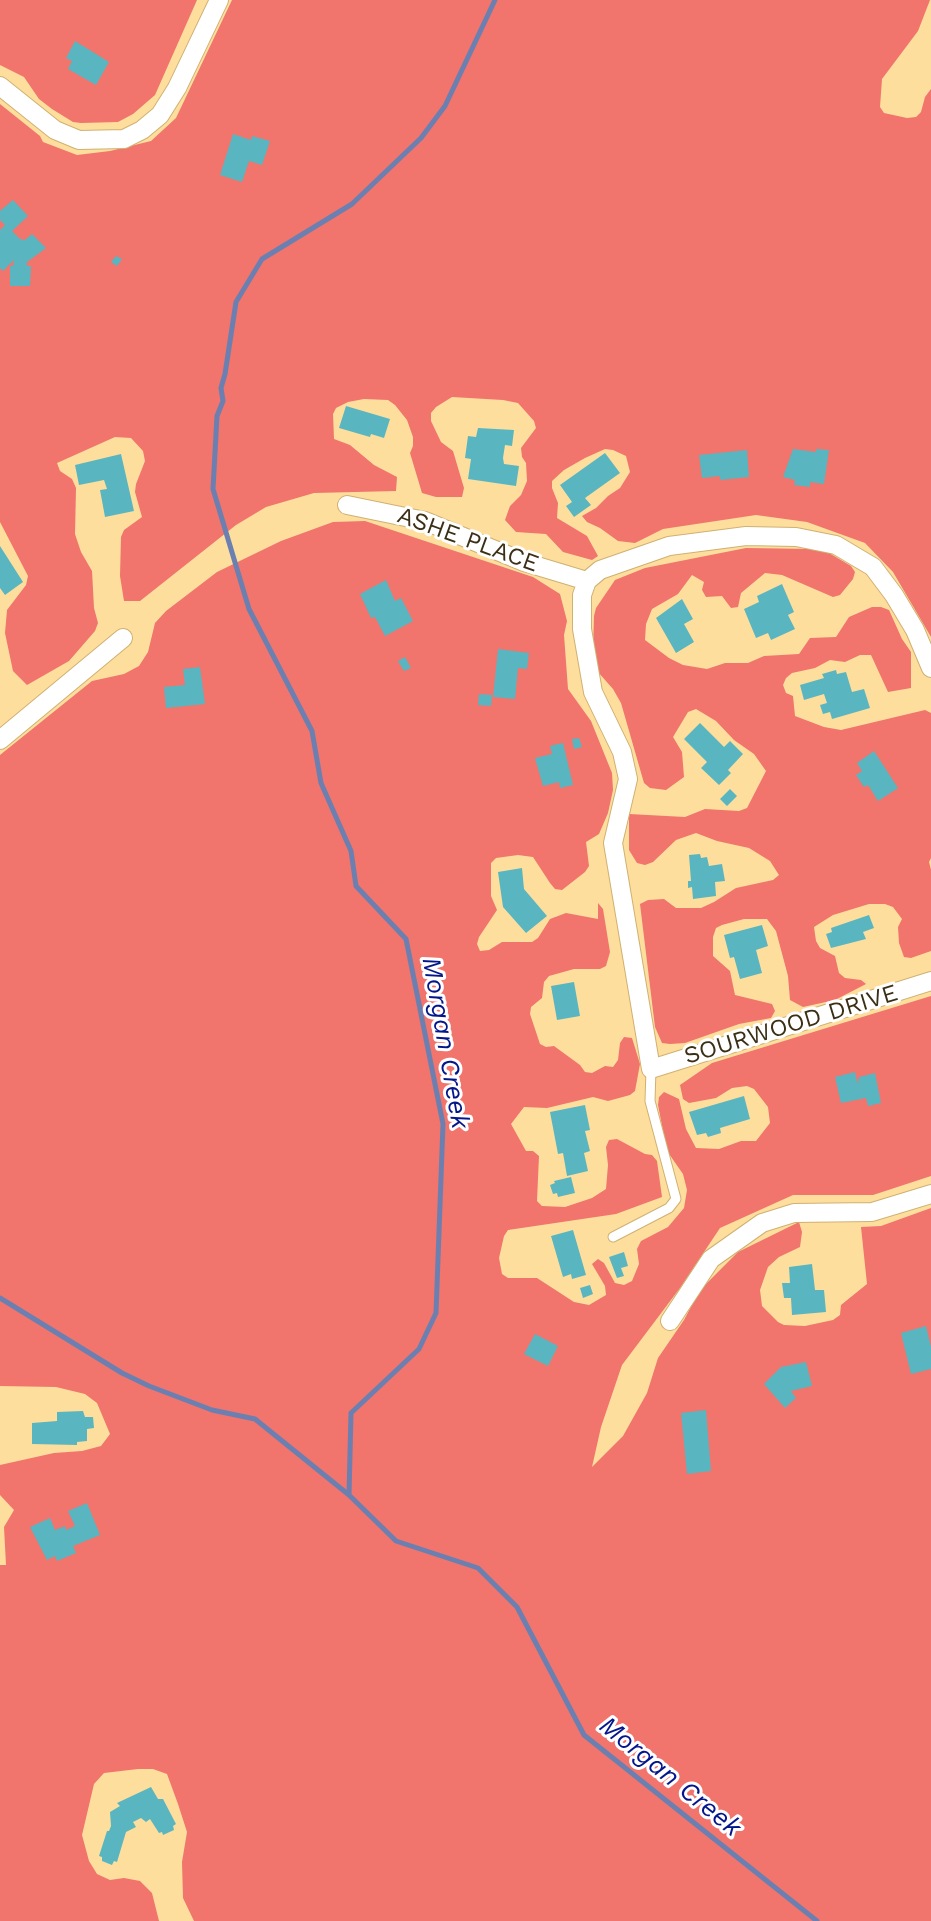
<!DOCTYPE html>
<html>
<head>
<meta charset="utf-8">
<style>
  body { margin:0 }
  canvas { display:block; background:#fdde9d }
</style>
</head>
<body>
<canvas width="931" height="1921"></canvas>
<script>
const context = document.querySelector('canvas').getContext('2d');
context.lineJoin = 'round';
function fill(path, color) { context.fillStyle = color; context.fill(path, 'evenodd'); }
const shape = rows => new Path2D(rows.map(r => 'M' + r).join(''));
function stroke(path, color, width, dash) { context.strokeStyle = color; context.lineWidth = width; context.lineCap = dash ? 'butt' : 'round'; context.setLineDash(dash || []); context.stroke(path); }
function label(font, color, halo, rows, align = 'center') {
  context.font = font + ' "Work Sans",sans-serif'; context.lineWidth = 6; context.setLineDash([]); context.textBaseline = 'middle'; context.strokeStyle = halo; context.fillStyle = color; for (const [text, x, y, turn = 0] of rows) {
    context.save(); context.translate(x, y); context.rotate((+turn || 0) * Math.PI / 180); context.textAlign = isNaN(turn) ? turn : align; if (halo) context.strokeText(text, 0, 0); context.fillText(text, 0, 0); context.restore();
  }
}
const forest = shape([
  [0,0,197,0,155,95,133,114,118,122,81,123,73,122,52,109,39,99,24,77,0,65],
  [232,0,930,0,918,31,882,79,880,107,884,113,907,118,916,117,921,112,925,97,931,89,931,637,893,572,865,543,807,522,756,515,663,529,635,543,618,541,600,528,587,522,582,516,596,508,608,496,620,488,630,472,626,456,613,450,605,449,585,458,564,470,552,481,552,488,558,503,557,518,587,536,598,556,592,560,563,552,546,534,516,532,505,520,510,506,521,495,527,481,526,463,522,457,521,448,536,428,534,421,518,403,503,400,452,397,436,407,431,413,431,421,441,442,453,451,464,488,462,497,436,497,422,493,410,453,413,446,413,437,407,420,395,405,388,400,364,399,348,402,336,408,333,414,334,439,350,445,374,465,397,477,396,491,314,493,266,507,236,525,140,601,124,601,120,576,121,537,124,530,142,517,135,492,136,484,145,461,143,451,131,438,115,437,57,463,60,471,72,479,76,488,75,534,81,552,92,571,94,608,98,623,95,631,69,661,27,685,13,671,5,633,7,610,26,585,28,576,0,522,0,104,40,136,43,142,77,155,110,151,151,141,176,118],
  [365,521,533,577,560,594,567,621,564,635,568,689,591,721,612,773,613,790,608,813,599,834,586,842,589,866,585,872,562,890,555,889,550,883,533,857,518,855,496,858,491,863,491,896,497,910,479,937,477,944,480,951,489,950,502,942,532,942,538,938,550,919,566,913,598,919,598,903,603,909,610,952,606,966,600,969,574,969,549,976,544,982,542,998,531,1007,530,1014,540,1044,546,1047,554,1046,580,1065,585,1072,592,1073,605,1066,613,1067,618,1060,620,1043,624,1037,632,1038,640,1064,635,1091,630,1095,608,1101,593,1097,547,1108,524,1107,511,1124,526,1151,533,1151,539,1156,537,1201,542,1206,565,1207,592,1198,606,1189,608,1165,606,1147,609,1140,617,1139,645,1154,652,1155,657,1161,662,1197,616,1214,508,1230,504,1236,499,1258,502,1274,508,1278,537,1278,574,1302,589,1305,606,1295,605,1286,592,1264,598,1259,604,1263,615,1283,624,1285,632,1281,639,1264,637,1249,641,1241,668,1227,684,1208,687,1190,683,1174,667,1151,658,1105,659,1097,664,1092,679,1099,686,1129,696,1148,719,1149,741,1141,756,1141,770,1123,768,1107,754,1089,747,1086,732,1088,716,1098,689,1103,683,1099,680,1085,712,1063,931,996,931,1176,873,1195,793,1195,720,1228,680,1288,622,1365,601,1427,592,1467,623,1436,647,1393,658,1358,684,1320,700,1290,738,1252,799,1222,802,1232,800,1247,779,1257,768,1267,760,1290,762,1306,778,1322,784,1325,805,1326,833,1320,840,1315,841,1305,867,1284,861,1227,881,1226,931,1208,931,1921,194,1921,183,1898,182,1862,187,1832,178,1804,167,1774,153,1769,138,1769,104,1773,94,1784,82,1835,89,1861,97,1874,110,1880,124,1878,140,1881,152,1893,159,1921,0,1921,0,1565,6,1565,4,1527,14,1510,0,1495,0,1465,54,1453,82,1451,101,1446,110,1434,97,1403,85,1394,56,1387,0,1386,0,755,92,681,124,674,139,666,148,652,155,623,166,611,217,572,281,541,333,522],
  [746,548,813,549,829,553,851,566,855,572,853,579,840,595,833,597,782,575,765,573,741,593,738,607,731,608,722,596,706,597,702,590,704,582,692,575,678,594,652,609,646,624,645,640,669,658,683,665,707,669,725,663,748,663,764,656,799,654,810,638,836,637,849,617,872,607,881,607,889,610,902,639,911,652,911,688,888,692,871,655,860,655,845,662,830,660,815,668,792,673,786,678,783,685,786,693,793,696,795,716,824,727,841,730,925,710,931,713,931,858,929,862,931,870,931,951,911,958,904,957,899,943,898,927,902,919,893,907,885,904,869,904,833,915,814,927,816,941,820,948,835,956,839,973,845,978,861,980,866,984,835,1000,803,1007,790,1000,788,976,776,931,767,919,744,919,722,925,716,928,713,937,713,956,730,971,735,995,772,1004,775,1011,771,1018,739,1024,685,1043,670,1044,662,1043,655,1027,640,904,648,900,664,899,676,908,701,908,714,902,736,888,773,880,779,875,770,861,749,848,717,841,696,833,676,840,653,862,645,865,637,863,629,850,629,814,685,817,705,809,739,811,747,808,766,771,754,754,734,740,716,721,696,709,688,712,673,737,682,752,684,777,666,790,650,788,644,783,621,703,613,689,598,672,593,650,594,616,596,608,615,580,645,568]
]);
const stream = shape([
  [495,0,445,106,421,138,352,204,262,259,236,302,225,374,221,388,223,401,217,416,213,489,249,609,312,731,321,783,351,851,356,886,406,939,443,1124,436,1313,419,1349,351,1413,349,1495,396,1541,478,1568,517,1607,584,1735,817,1921],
  [0,1298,122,1373,149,1386,212,1410,255,1419,349,1495]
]);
const building = shape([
  [75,41,109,62,96,85,68,69,72,61,66,58],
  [233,134,251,140,252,136,270,141,262,165,249,161,242,182,220,175],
  [13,200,28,216,12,231,20,239,25,240,32,234,46,248,27,262,27,266,31,266,30,286,10,286,10,266,13,266,14,260,3,271,0,268,0,230,5,225,0,220,0,211],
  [116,256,122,259,117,266,111,262],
  [346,406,390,419,384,438,371,434,370,437,339,428],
  [478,428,514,430,512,446,505,445,503,458,504,464,519,466,516,486,468,479,471,459,465,458,468,436,476,437],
  [793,449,816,452,816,449,829,450,824,484,810,482,810,487,794,485,795,480,783,477],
  [747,450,749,477,720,480,720,476,702,478,699,455],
  [605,453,620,473,585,498,591,505,574,517,566,506,572,502,560,485],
  [121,454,134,511,105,517,100,490,107,489,104,480,79,485,75,465],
  [0,546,23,582,5,595,0,588],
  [386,580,395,601,401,598,413,621,385,636,375,617,371,618,360,594],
  [782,584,794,612,788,615,795,629,771,640,768,633,756,638,744,609,759,602,757,596],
  [682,599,693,619,684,624,694,642,676,653,656,618],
  [498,649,529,653,527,669,518,668,515,699,493,697],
  [405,657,411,668,404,671,398,661],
  [200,667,205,704,166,708,164,687,185,685,183,669],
  [836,670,837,674,846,672,852,692,864,689,870,708,832,719,830,712,823,714,820,705,827,703,824,694,804,700,800,685,824,678,822,674],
  [479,694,492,695,491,706,478,705],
  [700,723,724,747,730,741,743,754,728,770,731,773,719,785,701,768,707,762,684,739],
  [579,738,582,747,574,749,572,739],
  [563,743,573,785,560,788,559,782,543,786,535,758,552,754,550,746],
  [874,751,898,788,878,801,868,785,864,787,856,775,862,771,857,763],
  [730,789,737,796,727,806,720,799],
  [700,854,701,858,707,857,709,866,722,864,725,881,715,882,716,896,693,899,692,887,688,888,688,881,691,881,689,855],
  [522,868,524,889,547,916,526,933,503,907,498,872],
  [869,915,874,928,863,932,866,939,831,948,826,934,832,932,831,928],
  [762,925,768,946,756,950,762,973,740,979,734,957,730,958,724,935],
  [574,982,580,1016,557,1020,551,986],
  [855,1072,858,1084,859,1077,875,1073,881,1103,868,1106,866,1098,841,1103,835,1077],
  [744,1096,750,1119,720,1128,721,1133,708,1137,706,1133,697,1135,689,1112],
  [585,1105,590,1130,585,1131,590,1151,584,1153,588,1171,567,1176,563,1153,558,1154,550,1112],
  [571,1177,575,1193,558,1197,557,1193,553,1194,550,1185,555,1183,554,1181],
  [573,1230,586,1275,572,1279,571,1274,563,1277,551,1236],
  [624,1252,628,1266,621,1268,624,1276,617,1278,609,1257],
  [812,1264,815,1290,824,1290,826,1312,792,1315,791,1298,784,1298,782,1283,790,1283,789,1267],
  [590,1285,593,1294,583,1298,580,1288],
  [926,1326,931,1347,931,1369,911,1374,901,1333],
  [535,1334,558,1346,548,1366,524,1354],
  [806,1362,812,1386,791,1391,796,1398,785,1408,764,1384,781,1367],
  [706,1410,711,1471,687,1474,681,1413],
  [83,1411,85,1417,93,1417,94,1428,87,1429,87,1441,77,1442,77,1445,32,1444,32,1423,57,1421,57,1412],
  [87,1503,100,1535,73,1546,76,1553,57,1561,55,1556,47,1560,30,1527,50,1518,55,1530,65,1526,66,1530,75,1526,68,1511],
  [151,1787,158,1799,163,1799,176,1824,173,1826,174,1830,163,1835,162,1832,159,1833,150,1819,146,1822,141,1818,133,1822,136,1827,126,1832,117,1862,114,1861,112,1865,102,1861,102,1857,99,1856,107,1831,109,1831,111,1826,110,1812,120,1806,117,1803]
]);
const service = shape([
  [613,1237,669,1208,676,1199,650,1101,651,1069]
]);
const minor = shape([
  [0,86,55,130,79,140,124,139,142,130,160,115,177,88,219,0],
  [347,505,425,521,524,562,587,581],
  [931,668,915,630,894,595,873,567,836,545,796,537,746,536,669,546,600,570,587,581,582,595,582,629,593,692,622,752,628,779,613,843,651,1069,931,981],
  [0,740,123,638],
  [670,1321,711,1259,762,1223,794,1213,872,1212,931,1194]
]);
const streetNames = [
  ["ASHE PLACE",468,540,20],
  ["SOURWOOD DRIVE",791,1025,-17]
];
const waterNames = [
  ["Morgan Creek",445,1043,80],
  ["Morgan Creek",670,1777,39]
];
fill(forest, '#f1746d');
stroke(stream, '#6b80b0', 5);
fill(building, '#59b6c0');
stroke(service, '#cfb171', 11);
stroke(minor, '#cfb171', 20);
stroke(service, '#fff', 9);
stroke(minor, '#fff', 18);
label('24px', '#3b2f15', '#fff', streetNames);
label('italic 26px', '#04168b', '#fff', waterNames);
</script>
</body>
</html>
